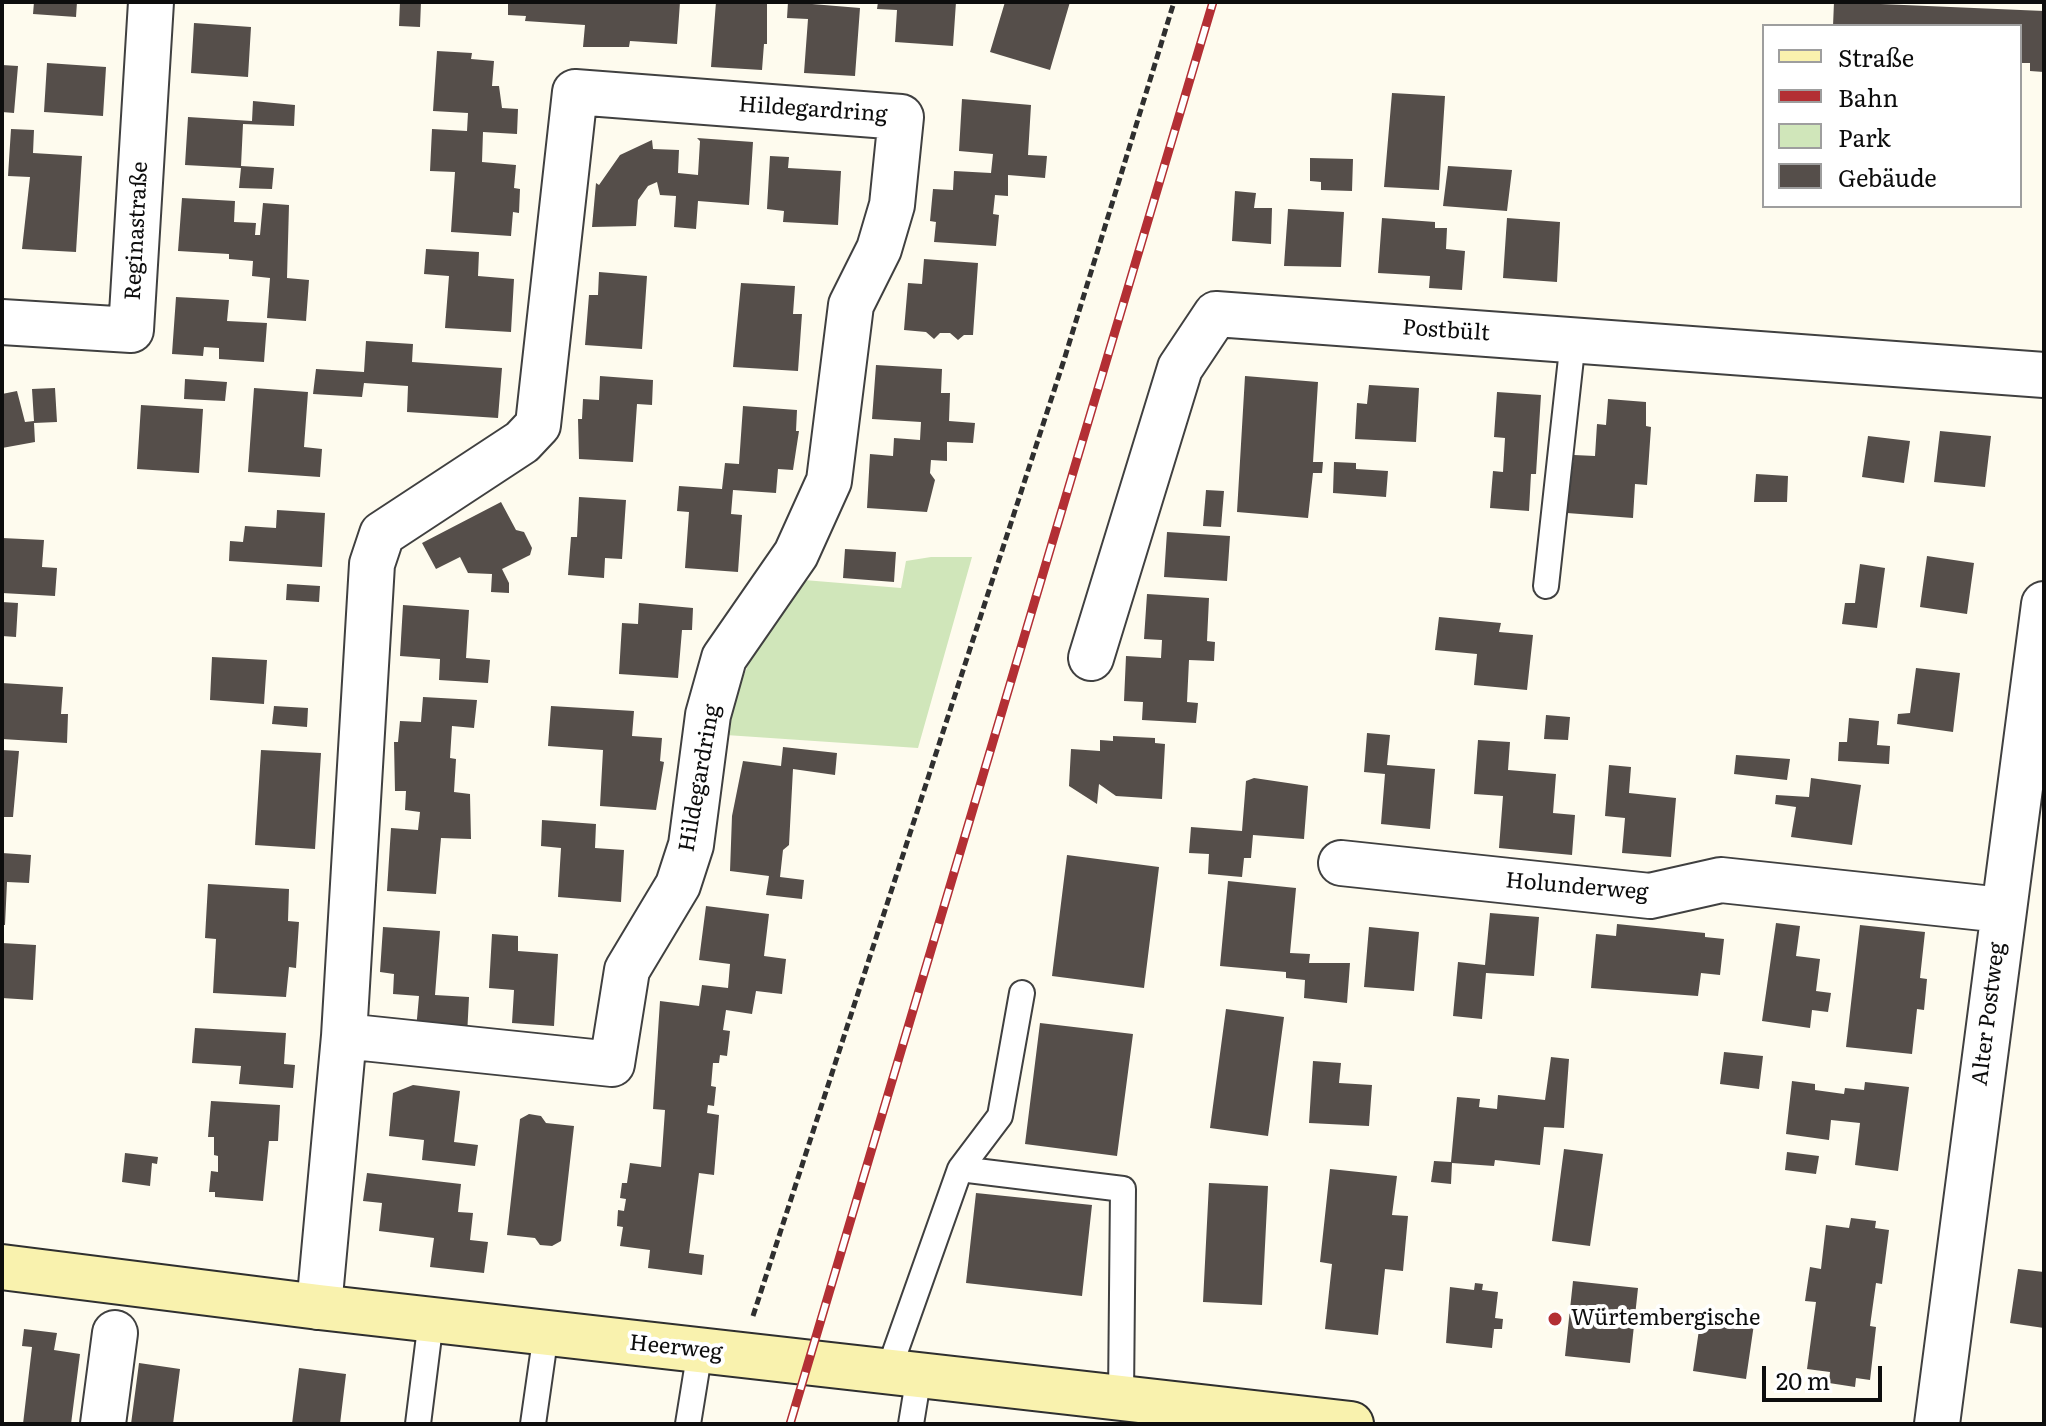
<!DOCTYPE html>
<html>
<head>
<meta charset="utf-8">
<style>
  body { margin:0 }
  #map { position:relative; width:2046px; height:1426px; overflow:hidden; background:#fefbee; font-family:Literata,serif }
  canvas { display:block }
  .frame { position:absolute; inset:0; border:4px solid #0d0d0d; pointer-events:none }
  .legend { position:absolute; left:1762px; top:24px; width:260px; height:184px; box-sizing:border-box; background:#fff; border:2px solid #9e9e9e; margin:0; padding:10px 14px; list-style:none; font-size:24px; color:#0d0d0d }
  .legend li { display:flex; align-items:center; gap:16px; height:40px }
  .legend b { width:40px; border:2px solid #9e9e9e }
  .scale { position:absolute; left:1762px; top:1366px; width:120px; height:36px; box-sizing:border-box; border:4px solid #0d0d0d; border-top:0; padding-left:10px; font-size:24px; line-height:28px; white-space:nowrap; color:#0d0d0d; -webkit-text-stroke:6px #fff; paint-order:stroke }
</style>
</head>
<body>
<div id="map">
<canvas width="2046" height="1426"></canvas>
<div class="frame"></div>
<ul class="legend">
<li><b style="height:10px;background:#f9f2ae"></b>Straße</li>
<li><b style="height:10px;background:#b32f34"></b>Bahn</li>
<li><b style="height:22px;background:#d0e6ba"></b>Park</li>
<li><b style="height:22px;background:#554e4a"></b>Gebäude</li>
</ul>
<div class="scale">20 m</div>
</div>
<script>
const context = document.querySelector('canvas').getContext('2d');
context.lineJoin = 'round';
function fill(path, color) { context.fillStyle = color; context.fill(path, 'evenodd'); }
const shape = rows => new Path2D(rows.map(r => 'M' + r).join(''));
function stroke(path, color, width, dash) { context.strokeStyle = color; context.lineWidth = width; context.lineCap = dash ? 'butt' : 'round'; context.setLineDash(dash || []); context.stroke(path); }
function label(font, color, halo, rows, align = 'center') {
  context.font = font + ' Literata,serif'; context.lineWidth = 8; context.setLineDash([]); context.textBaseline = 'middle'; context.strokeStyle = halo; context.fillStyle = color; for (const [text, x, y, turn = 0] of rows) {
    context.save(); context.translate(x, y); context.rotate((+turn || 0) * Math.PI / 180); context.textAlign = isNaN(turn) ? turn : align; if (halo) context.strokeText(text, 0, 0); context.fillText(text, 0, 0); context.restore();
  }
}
const green = shape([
  [931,557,972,557,918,748,726,735,730,706,757,645,804,580,901,588,906,561]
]);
const building = shape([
  [34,2,77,2,76,17,33,14],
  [400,2,421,2,420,27,399,26],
  [508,2,680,2,677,44,630,41,629,47,583,47,585,25,525,21,526,16,508,15],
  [716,2,767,4,767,44,764,44,762,70,711,67],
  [788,2,860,8,855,76,804,73,808,19,787,18],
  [878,2,956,2,953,46,895,42,897,10,877,9],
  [1005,2,1070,2,1050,70,990,52],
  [1834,2,2044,11,2044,72,2030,71,2030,63,2020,63,2020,26,1833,26],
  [194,23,251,27,248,77,191,73],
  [437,51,472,53,471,59,494,61,492,86,499,86,502,108,518,109,517,134,483,132,482,162,516,165,514,188,520,189,519,213,513,212,511,236,451,232,455,172,430,171,432,129,467,131,468,113,433,111],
  [47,63,106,67,103,116,44,112],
  [2,65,18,66,14,113,2,112],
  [1392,93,1445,96,1439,190,1384,187],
  [962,99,1031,105,1028,155,1047,156,1045,178,1008,175,1008,196,995,195,993,214,999,215,996,246,934,242,936,222,930,221,933,189,953,190,954,171,991,173,993,154,959,151],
  [253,101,295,105,294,126,243,124,241,166,274,168,272,189,239,188,241,168,185,165,188,117,252,121],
  [11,129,34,130,33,153,82,156,76,252,22,249,30,177,8,176],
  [697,138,753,142,749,205,698,201,696,229,674,227,676,196,660,195,657,182,648,186,638,200,636,226,592,227,596,183,599,185,620,155,652,140,653,149,679,150,678,173,698,175,700,141],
  [770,156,789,157,788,168,841,171,838,225,783,222,784,211,767,209],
  [1310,158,1353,159,1352,191,1321,190,1321,182,1310,181],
  [1448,166,1512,170,1507,211,1443,206],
  [1235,191,1256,193,1254,208,1272,208,1271,244,1232,241],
  [182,198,235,201,234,222,256,223,255,235,260,235,263,203,289,205,287,278,309,280,306,321,267,318,270,278,252,276,253,261,229,259,229,254,178,251],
  [1288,209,1344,212,1341,267,1284,266],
  [1382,218,1435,222,1435,228,1447,228,1446,249,1465,251,1462,290,1429,288,1430,276,1378,273],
  [1507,218,1560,222,1557,282,1503,278],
  [426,249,479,252,478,276,514,279,511,332,445,328,449,276,424,274],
  [924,259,978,263,973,335,964,335,958,340,950,333,940,333,934,339,926,332,904,330,908,283,922,284],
  [599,272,647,276,642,349,585,345,589,295,598,295],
  [741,283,795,286,793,314,802,314,798,371,733,367],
  [176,297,229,300,227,321,267,323,264,362,219,359,219,348,204,347,203,356,172,354],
  [366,341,413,344,412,362,502,368,498,418,407,412,408,386,364,383,362,397,313,394,316,369,364,372],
  [876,365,942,369,941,393,950,393,949,421,975,423,973,443,947,442,947,461,931,460,930,473,935,480,927,512,867,508,870,454,893,456,894,438,920,440,921,422,872,419],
  [600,376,653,380,652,405,637,404,633,462,579,459,578,419,582,419,583,399,599,400],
  [1245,376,1318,382,1313,462,1323,462,1322,473,1313,473,1308,518,1237,512],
  [185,379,227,382,225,401,184,399],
  [1369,385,1419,388,1416,442,1355,439,1357,403,1367,404],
  [55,388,57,422,34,423,35,442,2,448,2,394,17,391,25,422,34,421,32,389],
  [254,388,308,392,304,447,322,449,320,477,248,472],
  [1497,392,1541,395,1536,474,1531,474,1529,511,1490,508,1493,471,1503,472,1505,438,1494,437],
  [1608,399,1646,402,1646,426,1651,427,1647,485,1635,484,1633,518,1567,513,1574,455,1595,456,1597,424,1606,425],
  [141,405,203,409,199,473,137,469],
  [743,406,797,410,796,431,799,431,793,470,778,469,776,493,733,490,731,514,742,515,738,572,685,568,689,512,677,511,679,486,722,489,725,463,739,464],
  [1940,431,1991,436,1985,487,1934,482],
  [1868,436,1910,441,1904,483,1862,477],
  [1334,462,1356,463,1356,469,1388,471,1386,497,1333,493],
  [1756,474,1788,476,1787,502,1754,502],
  [1206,490,1224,491,1221,527,1203,526],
  [579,497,626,500,622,559,605,558,604,578,568,575,571,537,577,537],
  [501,502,516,530,524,532,532,548,530,555,502,569,509,583,509,593,491,592,492,574,468,573,460,557,436,569,422,543],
  [277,510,325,513,322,567,229,561,230,541,243,542,245,526,276,528],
  [1167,532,1230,536,1227,581,1164,577],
  [2,538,44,540,42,567,57,568,55,596,2,593],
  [845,549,896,552,894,582,843,578],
  [1927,556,1974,563,1967,614,1920,607],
  [1860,564,1885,568,1877,628,1842,624,1845,603,1855,603],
  [287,584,320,586,319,602,286,600],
  [1147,594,1209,598,1207,641,1215,642,1214,661,1189,660,1187,702,1198,703,1196,723,1142,720,1143,702,1124,701,1126,656,1161,658,1162,640,1144,639],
  [2,602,18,603,16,637,2,636],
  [639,603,693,608,692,630,682,630,678,678,619,674,622,623,638,624],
  [403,605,469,610,466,658,490,660,488,683,439,680,440,659,400,656],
  [1439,617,1501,623,1499,632,1533,635,1527,690,1474,685,1477,654,1435,650],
  [212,657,267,660,264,704,210,700],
  [1916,668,1960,673,1953,732,1897,724,1898,714,1910,713],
  [2,683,63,687,61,714,68,714,67,743,2,739],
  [423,697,477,700,474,728,452,726,450,758,456,759,454,792,470,794,471,839,441,838,436,894,387,891,391,828,418,830,420,812,405,810,406,791,395,791,394,742,398,742,400,721,421,722],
  [274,706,308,708,307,727,272,724],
  [551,706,634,711,632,736,662,738,660,761,664,762,656,810,600,806,603,750,548,746],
  [1546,715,1570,717,1568,740,1544,739],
  [1849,718,1879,721,1877,745,1890,746,1889,764,1838,761,1839,742,1847,742],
  [1367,733,1390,735,1387,765,1435,769,1430,829,1381,824,1385,774,1364,772],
  [1113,736,1155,738,1155,743,1165,744,1162,799,1116,796,1099,784,1097,804,1069,786,1071,749,1100,751,1100,740,1113,741],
  [1478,740,1510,742,1508,770,1556,774,1553,813,1575,815,1572,855,1499,848,1503,796,1474,794],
  [783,747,837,753,835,775,793,769,789,845,783,850,780,877,804,880,802,899,766,895,769,876,730,871,732,816,743,761,781,766],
  [2,750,19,751,13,817,2,817],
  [261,750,321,753,315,849,255,845],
  [1736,755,1790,759,1787,780,1734,774],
  [1609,765,1631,767,1629,793,1676,798,1671,857,1622,853,1625,818,1605,816],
  [1254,778,1308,786,1304,839,1253,835,1251,858,1244,858,1242,877,1208,874,1209,854,1189,853,1191,827,1242,831,1246,781],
  [1811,778,1861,785,1852,845,1791,837,1796,807,1775,804,1776,795,1809,797],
  [542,820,596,824,595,848,624,850,621,902,558,897,561,848,541,846],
  [2,853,31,855,29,883,7,882,5,925,2,925],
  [1067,855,1159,867,1144,988,1052,976],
  [1228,881,1296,888,1290,953,1310,954,1309,963,1350,963,1347,1003,1304,998,1305,980,1286,978,1286,972,1220,966],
  [208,884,289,889,288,921,299,922,296,968,289,967,286,997,213,993,216,939,205,938],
  [706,906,769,914,764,956,786,959,782,994,756,991,752,1014,726,1010,723,1030,730,1031,727,1056,720,1055,719,1063,713,1063,711,1086,716,1087,714,1106,708,1105,707,1113,719,1115,714,1175,699,1173,689,1253,704,1255,702,1275,648,1268,650,1250,620,1246,623,1227,617,1226,618,1210,624,1211,626,1199,620,1198,622,1183,627,1183,630,1163,661,1167,665,1110,653,1109,660,1001,699,1006,702,985,728,988,730,964,699,960],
  [1490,913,1539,917,1534,976,1486,973,1482,1019,1453,1016,1458,962,1485,965],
  [1776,923,1800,926,1796,956,1820,959,1816,991,1831,993,1828,1012,1812,1010,1810,1028,1762,1021],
  [1617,924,1705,933,1705,937,1724,939,1720,975,1701,973,1698,996,1591,988,1596,934,1616,936],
  [1860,925,1925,932,1920,978,1927,979,1924,1010,1917,1009,1912,1054,1846,1047],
  [383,927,440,931,435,995,469,997,467,1036,416,1030,419,996,393,994,394,974,380,972],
  [1369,927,1419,932,1414,991,1364,987],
  [492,934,518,936,518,951,558,954,554,1026,512,1023,514,990,489,988],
  [2,943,36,945,33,1000,2,998],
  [1226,1009,1284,1017,1268,1136,1210,1128],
  [1040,1023,1133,1034,1117,1156,1025,1144],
  [195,1028,286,1033,284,1064,295,1065,293,1088,239,1084,241,1066,192,1063],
  [1724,1052,1763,1056,1759,1089,1720,1084],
  [1551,1057,1569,1059,1564,1128,1544,1127,1540,1165,1495,1160,1494,1166,1452,1163,1451,1184,1431,1182,1434,1161,1451,1162,1457,1097,1480,1099,1479,1107,1497,1109,1498,1095,1545,1100],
  [1313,1061,1341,1063,1339,1083,1372,1085,1369,1126,1309,1123],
  [1792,1081,1815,1084,1815,1090,1844,1094,1845,1088,1864,1090,1865,1082,1909,1087,1898,1171,1855,1165,1860,1123,1831,1120,1829,1140,1786,1134],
  [413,1085,460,1091,454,1142,478,1145,475,1166,422,1160,424,1140,389,1136,393,1093],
  [211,1101,280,1105,278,1141,269,1141,263,1201,215,1197,215,1192,209,1192,211,1171,218,1172,218,1156,214,1155,214,1137,208,1137],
  [529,1114,541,1116,546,1123,574,1126,561,1241,552,1246,540,1245,535,1238,507,1235,520,1119],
  [1564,1149,1603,1154,1590,1246,1552,1241],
  [1787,1152,1819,1156,1816,1174,1785,1170],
  [125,1153,158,1157,157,1164,152,1163,150,1186,122,1182],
  [1330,1169,1397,1176,1392,1215,1408,1216,1403,1271,1385,1269,1378,1335,1325,1329,1332,1264,1320,1262],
  [367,1173,461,1184,458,1212,473,1213,470,1240,488,1242,484,1273,430,1267,434,1238,379,1231,382,1203,363,1201],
  [1209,1183,1268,1186,1262,1305,1203,1302],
  [976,1193,1092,1205,1082,1296,966,1283],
  [1851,1218,1876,1221,1875,1228,1889,1230,1882,1284,1876,1283,1870,1326,1876,1327,1870,1380,1856,1378,1855,1387,1829,1383,1830,1372,1807,1369,1816,1302,1805,1301,1810,1267,1821,1269,1826,1225,1849,1228],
  [2018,1269,2044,1272,2044,1328,2010,1323],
  [1573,1281,1638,1288,1630,1363,1565,1356],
  [1475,1283,1483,1284,1482,1290,1498,1292,1495,1318,1503,1319,1502,1329,1494,1329,1492,1348,1446,1343,1450,1287,1474,1290],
  [1701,1316,1754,1324,1746,1379,1693,1371],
  [24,1329,57,1333,54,1350,80,1354,71,1424,23,1424,32,1347,22,1346],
  [139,1363,180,1369,173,1424,131,1424],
  [299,1368,346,1374,340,1424,292,1424]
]);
const path = shape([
  [753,1316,1064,360,1174,2]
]);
const lane = shape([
  [1546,586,1573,340],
  [960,1169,1000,1116,1022,993],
  [888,1372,960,1169,1123,1189,1121,1397],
  [418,1424,431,1320],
  [533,1424,546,1333],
  [688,1424,700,1350],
  [911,1424,919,1375]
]);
const street = shape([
  [2,322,131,330,151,2],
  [1091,658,1180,368,1216,314,2044,375],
  [1341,863,1650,896,1721,880,2002,910],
  [319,1307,344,1036,372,564,382,534,522,442,538,425,575,92,901,117,892,205,879,249,851,305,829,481,796,554,724,658,708,715,691,845,678,885,627,970,612,1064,344,1036],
  [103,1424,115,1333],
  [1937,1424,2044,604]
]);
const secondary = shape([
  [2,1267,319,1307,1351,1424]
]);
const rail = shape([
  [790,1424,1213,2]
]);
const markers = [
  [1555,1319,8,"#b32f34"]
];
const streetNames = [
  ["Hildegardring",813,110,4],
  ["Reginastraße",137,231,-87],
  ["Postbült",1446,331,4],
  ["Hildegardring",700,778,-80],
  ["Holunderweg",1577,887,5],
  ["Alter Postweg",1989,1014,-83],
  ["Heerweg",676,1348,6]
];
const poiNames = [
  ["Würtembergische",1571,1319]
];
fill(green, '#d0e6ba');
fill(building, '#554e4a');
stroke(lane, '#404040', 28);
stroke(street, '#404040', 48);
stroke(secondary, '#2f2f2f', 48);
stroke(path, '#2f2f2f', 5, [8, 4]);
stroke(lane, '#fff', 24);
stroke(street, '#fff', 44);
stroke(secondary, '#f9f2ae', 44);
stroke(rail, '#b32f34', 9);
stroke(rail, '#fff', 6, [18]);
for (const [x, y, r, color] of markers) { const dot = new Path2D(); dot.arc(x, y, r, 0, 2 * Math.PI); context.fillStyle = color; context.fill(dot); stroke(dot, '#fff', 3); }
label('22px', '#0d0d0d', '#fff', streetNames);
label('22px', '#0d0d0d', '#fff', poiNames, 'left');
</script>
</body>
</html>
